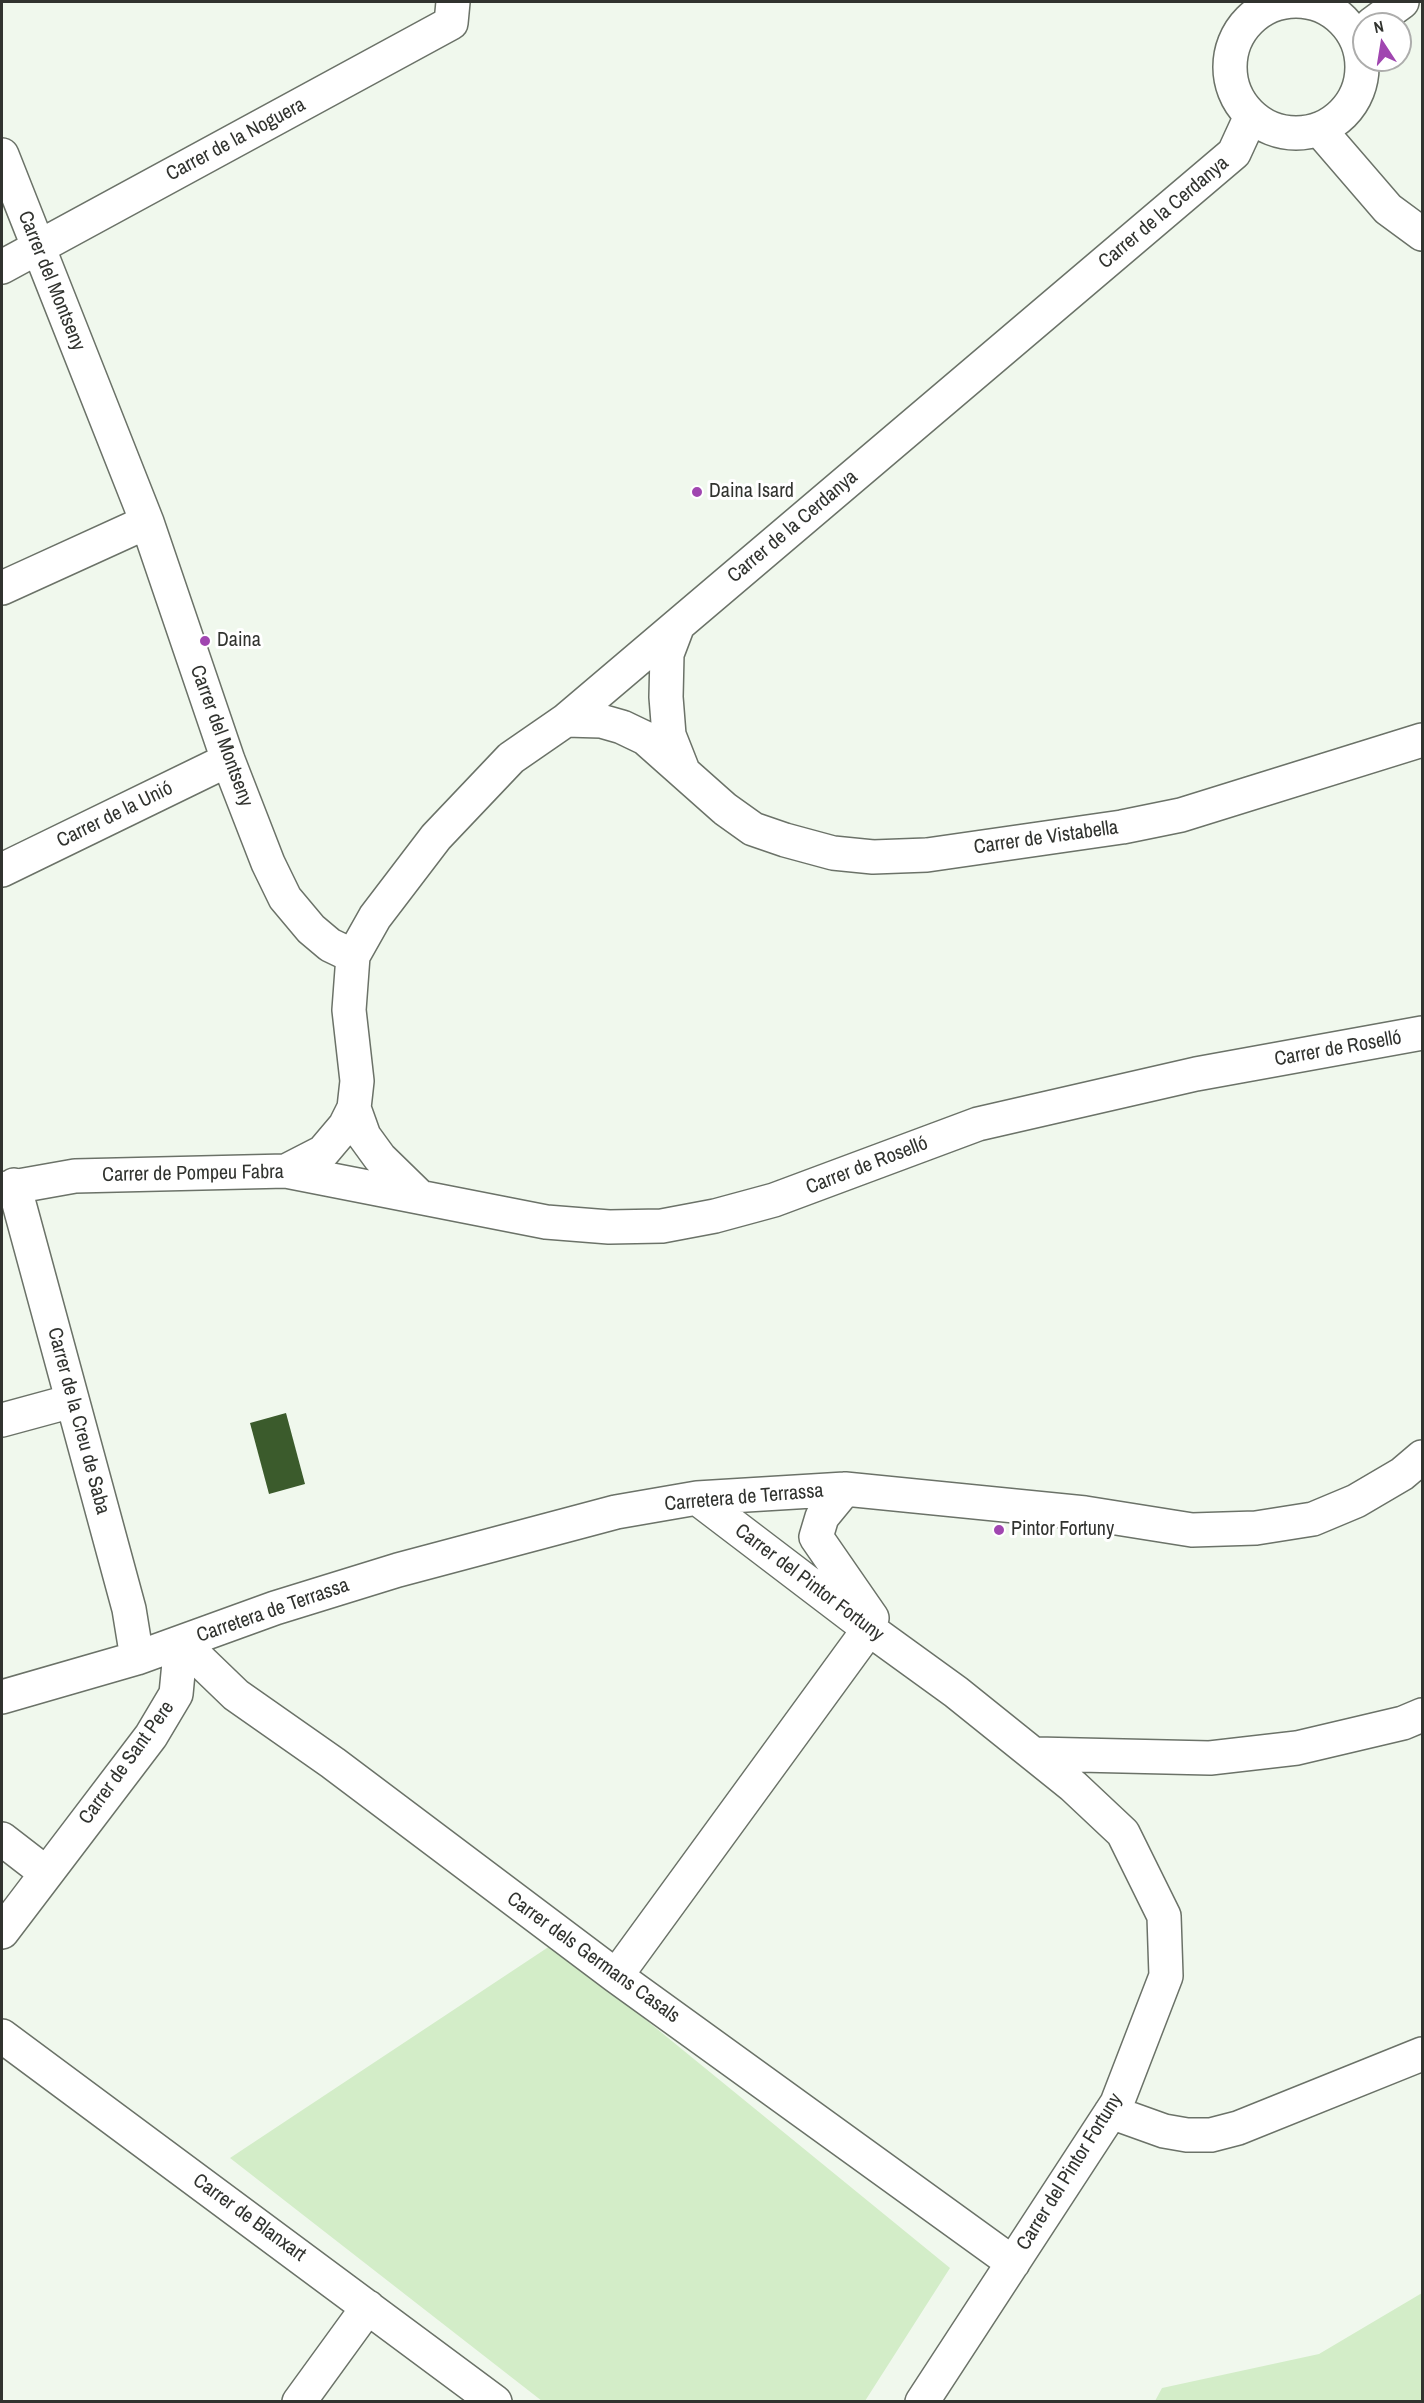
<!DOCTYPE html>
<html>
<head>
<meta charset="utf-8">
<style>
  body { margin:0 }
  #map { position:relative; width:1424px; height:2403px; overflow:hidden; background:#f0f8ed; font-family:"Archivo Narrow",sans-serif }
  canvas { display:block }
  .frame { position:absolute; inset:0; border:3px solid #31332f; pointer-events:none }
  .north { position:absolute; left:1352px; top:12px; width:60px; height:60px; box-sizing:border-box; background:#fff; border:2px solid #adadac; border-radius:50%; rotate:348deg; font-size:16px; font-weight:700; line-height:24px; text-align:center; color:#31332f }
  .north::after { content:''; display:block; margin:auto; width:21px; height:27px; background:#a046b0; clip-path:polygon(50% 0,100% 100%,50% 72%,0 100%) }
</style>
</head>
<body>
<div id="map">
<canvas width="1424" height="2403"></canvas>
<div class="frame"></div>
<div class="north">N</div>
</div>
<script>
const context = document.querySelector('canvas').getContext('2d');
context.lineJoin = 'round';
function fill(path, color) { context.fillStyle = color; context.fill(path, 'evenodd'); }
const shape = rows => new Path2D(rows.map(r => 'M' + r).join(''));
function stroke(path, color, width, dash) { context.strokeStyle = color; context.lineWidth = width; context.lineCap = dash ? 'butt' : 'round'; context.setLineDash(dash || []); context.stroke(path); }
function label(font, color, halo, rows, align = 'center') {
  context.font = font + ' "Archivo Narrow",sans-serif'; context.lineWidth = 6; context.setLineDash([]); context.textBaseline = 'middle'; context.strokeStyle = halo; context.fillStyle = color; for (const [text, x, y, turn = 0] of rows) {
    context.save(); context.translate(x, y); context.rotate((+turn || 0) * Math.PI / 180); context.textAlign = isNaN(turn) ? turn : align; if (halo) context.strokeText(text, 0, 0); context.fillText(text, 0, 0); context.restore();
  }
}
const green = shape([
  [553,1944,950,2268,865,2401,542,2401,230,2158],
  [1422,2293,1422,2401,1155,2401,1162,2388,1319,2354]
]);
const building = shape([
  [286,1413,305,1484,269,1494,250,1423]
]);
const minor = shape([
  '1230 67a66 66 0 1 1 132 0a66 66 0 1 1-132 0Z',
  [1372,24,1402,2],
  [1319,129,1388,209,1422,234],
  [2,155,147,522,228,760,268,863,285,898,311,929,330,945,353,956],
  [2,267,451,23,453,2],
  [2,588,147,522],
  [678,625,667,654,666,697,669,735,682,768],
  [566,720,601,721,622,727,645,738,725,809,753,829,785,840,833,853,873,857,927,855,1122,827,1181,815,1422,740],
  [2,870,228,760],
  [354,1108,364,1136,380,1158,420,1197],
  [286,1171,323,1152,345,1126,354,1108,357,1081,349,1010,353,956,375,917,436,837,511,758,566,720,1234,153,1251,116],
  [14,1185,129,1609,137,1658],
  [2,1189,75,1176,286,1171,546,1222,609,1227,662,1226,715,1216,774,1200,978,1124,1196,1074,1422,1033],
  [2,1420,72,1401],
  [845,1489,822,1517,816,1537,872,1618],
  [697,1498,869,1629,956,1692,1073,1786,1123,1833,1164,1916,1166,1976,1117,2103,922,2402],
  [181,1642,236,1695,333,1763,616,1976,1013,2263],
  [2,1697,137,1658,275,1608,398,1570,616,1512,697,1498,845,1489,1085,1513,1192,1530,1256,1528,1313,1519,1356,1501,1402,1474,1422,1457],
  [1036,1754,1210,1758,1297,1748,1403,1723,1422,1715],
  [2,1839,46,1873],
  [2,1932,151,1736,176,1694,181,1642],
  [616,1976,869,1629],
  [2,2036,495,2402],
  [1111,2112,1164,2131,1187,2135,1211,2135,1238,2128,1422,2054],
  [299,2402,368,2307]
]);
const markers = [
  [697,492,6,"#a046b0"],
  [205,641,6,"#a046b0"],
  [999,1530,6,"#a046b0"]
];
const streetNames = [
  ["Carrer de la Noguera",236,140,-28],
  ["Carrer de la Cerdanya",1164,213,-40],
  ["Carrer del Montseny",51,281,68],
  ["Carrer de la Cerdanya",793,527,-40],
  ["Carrer del Montseny",221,736,70],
  ["Carrer de la Unió",115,815,-26],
  ["Carrer de Vistabella",1046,838,-8],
  ["Carrer de Roselló",1338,1049,-10],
  ["Carrer de Roselló",867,1166,-21],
  ["Carrer de Pompeu Fabra",193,1174,-1],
  ["Carrer de la Creu de Saba",78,1421,75],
  ["Carretera de Terrassa",744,1498,-5],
  ["Carrer del Pintor Fortuny",809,1583,37],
  ["Carretera de Terrassa",273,1611,-19],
  ["Carrer de Sant Pere",127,1763,-54],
  ["Carrer dels Germans Casals",593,1958,36],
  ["Carrer del Pintor Fortuny",1070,2172,-58],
  ["Carrer de Blanxart",249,2218,36]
];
const poiNames = [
  ["Daina Isard",709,492],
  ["Daina",217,641],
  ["Pintor Fortuny",1011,1530]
];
fill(green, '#d3edc8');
fill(building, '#3b5b2c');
stroke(minor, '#6b7268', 36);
stroke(minor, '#fff', 33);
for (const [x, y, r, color] of markers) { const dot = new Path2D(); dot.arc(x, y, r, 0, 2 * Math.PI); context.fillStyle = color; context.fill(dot); stroke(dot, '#fff', 2); }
label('20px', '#31332f', '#fff', streetNames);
label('20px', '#31332f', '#fff', poiNames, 'left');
</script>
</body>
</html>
